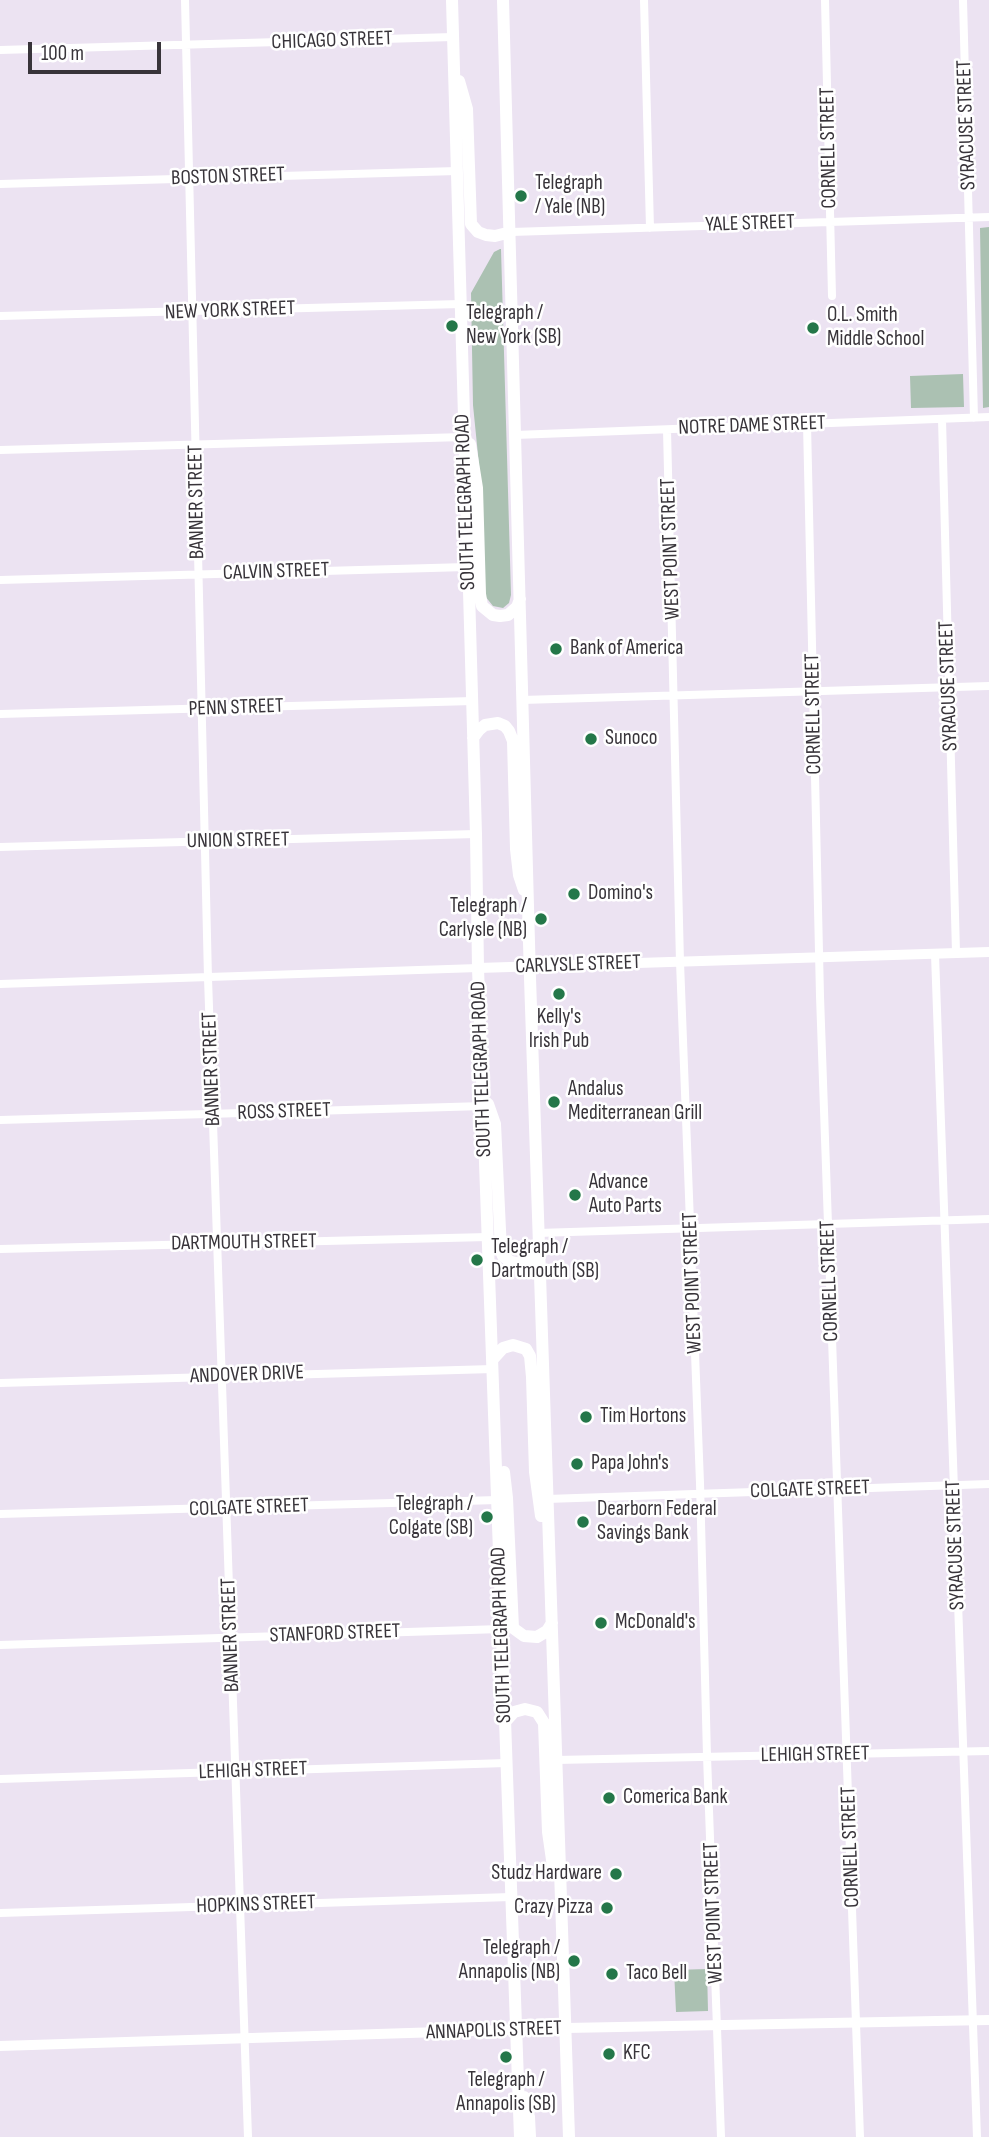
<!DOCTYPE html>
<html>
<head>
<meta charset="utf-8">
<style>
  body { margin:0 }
  #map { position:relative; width:989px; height:2137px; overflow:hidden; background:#ece3f2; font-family:"Sofia Sans Condensed",sans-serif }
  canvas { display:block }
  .scale { position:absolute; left:28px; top:42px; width:133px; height:32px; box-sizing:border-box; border:4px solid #38343a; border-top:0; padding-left:9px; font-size:21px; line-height:24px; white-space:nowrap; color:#38343a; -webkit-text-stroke:5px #fff; paint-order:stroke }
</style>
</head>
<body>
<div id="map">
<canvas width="989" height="2137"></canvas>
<div class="scale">100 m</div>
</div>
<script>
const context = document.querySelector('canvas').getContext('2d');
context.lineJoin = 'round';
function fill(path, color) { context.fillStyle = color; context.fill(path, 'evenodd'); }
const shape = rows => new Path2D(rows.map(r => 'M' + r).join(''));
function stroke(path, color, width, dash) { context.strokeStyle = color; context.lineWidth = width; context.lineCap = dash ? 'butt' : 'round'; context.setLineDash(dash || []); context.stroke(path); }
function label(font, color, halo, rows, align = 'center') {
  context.font = font + ' "Sofia Sans Condensed",sans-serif'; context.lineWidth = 5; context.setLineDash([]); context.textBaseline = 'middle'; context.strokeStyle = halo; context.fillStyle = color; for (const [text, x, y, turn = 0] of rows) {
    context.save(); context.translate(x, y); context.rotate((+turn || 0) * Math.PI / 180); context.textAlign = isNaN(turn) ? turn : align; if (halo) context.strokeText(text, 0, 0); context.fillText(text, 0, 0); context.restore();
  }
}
const green = shape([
  [989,227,989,407,983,408,980,228],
  [500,249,501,249,511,595,509,603,503,608,493,606,485,596,481,485,473,405,471,293,494,252],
  [963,374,964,407,911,408,910,376],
  [707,1969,708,2011,676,2012,674,1970]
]);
const minor = shape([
  [185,0,208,978,248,2137],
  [644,0,650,228],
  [825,0,832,296],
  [963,0,974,418],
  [0,50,453,37],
  [0,184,457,171],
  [511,232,989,217],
  [0,316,461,304],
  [942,419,956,953],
  [807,424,820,996,860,2137],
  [667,430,680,962,700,1483,707,1756,721,2137],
  [515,435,989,417],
  [0,450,464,437],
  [0,580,467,567],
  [522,700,989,686],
  [0,714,473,701],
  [0,847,476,834],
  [935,954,977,2137],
  [0,984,478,968],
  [0,1120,484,1106],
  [538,1233,989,1219],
  [0,1249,488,1237],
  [0,1383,493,1369],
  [547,1499,989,1484],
  [0,1514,498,1500],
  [0,1645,501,1629],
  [556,1760,989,1751],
  [0,1779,506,1763],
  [0,1913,511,1897]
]);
const tertiary = shape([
  [478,968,989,952],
  [0,2046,566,2028,989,2020]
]);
const primary = shape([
  [452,0,476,834,478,968,520,2137],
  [503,0,530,978,569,2137],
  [459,81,467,109,471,224,478,232,486,235,495,236,511,232],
  [470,444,477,488,480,594,482,606,493,615,500,616,508,615,517,607,520,599],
  [473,738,479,730,485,725,498,723,505,726,509,731,513,741,516,849,519,875,524,890],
  [488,1104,495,1124,501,1251,503,1256,511,1262,521,1264,528,1263,539,1253],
  [493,1359,503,1348,513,1345,526,1349,530,1356,532,1377,535,1472,541,1516],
  [504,1472,507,1498,513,1628,524,1636,537,1637,547,1631,552,1623],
  [505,1722,514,1712,525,1709,537,1712,544,1723,548,1832,554,1874],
  [524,2097,529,2117,530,2137]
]);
const markers = [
  [521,196,7,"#247749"],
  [452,326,7,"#247749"],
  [813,328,7,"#247749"],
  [556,649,7,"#247749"],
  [591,739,7,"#247749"],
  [574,894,7,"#247749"],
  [541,919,7,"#247749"],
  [559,994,7,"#247749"],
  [554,1102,7,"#247749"],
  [575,1195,7,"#247749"],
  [477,1260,7,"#247749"],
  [586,1417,7,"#247749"],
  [577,1464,7,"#247749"],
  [487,1517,7,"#247749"],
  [583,1522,7,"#247749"],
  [601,1623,7,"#247749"],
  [609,1798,7,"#247749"],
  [616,1874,7,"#247749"],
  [607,1908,7,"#247749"],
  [574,1961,7,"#247749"],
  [612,1974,7,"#247749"],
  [609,2054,7,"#247749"],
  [506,2057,7,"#247749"]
];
const streetNames = [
  ["CHICAGO STREET",332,41,-2],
  ["SYRACUSE STREET",967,125,-92],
  ["CORNELL STREET",829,148,-91],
  ["BOSTON STREET",228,177,-2],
  ["YALE STREET",750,224,-2],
  ["NEW YORK STREET",230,311,-2],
  ["NOTRE DAME STREET",752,426,-2],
  ["BANNER STREET",197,502,-91],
  ["SOUTH TELEGRAPH ROAD",466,502,-92],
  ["WEST POINT STREET",671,549,-92],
  ["CALVIN STREET",276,572,-2],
  ["SYRACUSE STREET",949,686,-92],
  ["PENN STREET",236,708,-2],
  ["CORNELL STREET",814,714,-91],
  ["UNION STREET",238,841,-1],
  ["CARLYSLE STREET",578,965,-2],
  ["BANNER STREET",212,1069,-92],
  ["SOUTH TELEGRAPH ROAD",482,1069,-92],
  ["ROSS STREET",284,1112,-2],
  ["DARTMOUTH STREET",244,1243,-1],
  ["CORNELL STREET",830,1281,-92],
  ["WEST POINT STREET",693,1283,-92],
  ["ANDOVER DRIVE",247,1375,-2],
  ["COLGATE STREET",810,1490,-2],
  ["COLGATE STREET",249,1508,-2],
  ["SYRACUSE STREET",956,1545,-92],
  ["STANFORD STREET",335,1634,-2],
  ["BANNER STREET",231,1635,-92],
  ["SOUTH TELEGRAPH ROAD",502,1635,-92],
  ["LEHIGH STREET",815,1755,-1],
  ["LEHIGH STREET",253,1771,-2],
  ["CORNELL STREET",851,1847,-92],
  ["HOPKINS STREET",256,1905,-2],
  ["WEST POINT STREET",714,1913,-92],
  ["ANNAPOLIS STREET",494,2031,-2]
];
const poiNames = [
  ["Telegraph",535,184],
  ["/ Yale (NB)",535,208],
  ["Telegraph /",466,314],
  ["New York (SB)",466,338],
  ["O.L. Smith",827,316],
  ["Middle School",827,340],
  ["Bank of America",570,649],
  ["Sunoco",605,739],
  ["Domino's",588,894],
  ["Telegraph /",527,907,"right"],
  ["Carlysle (NB)",527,931,"right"],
  ["Kelly's",559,1018,"center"],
  ["Irish Pub",559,1042,"center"],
  ["Andalus",568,1090],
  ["Mediterranean Grill",568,1114],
  ["Advance",589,1183],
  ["Auto Parts",589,1207],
  ["Telegraph /",491,1248],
  ["Dartmouth (SB)",491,1272],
  ["Tim Hortons",600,1417],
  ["Papa John's",591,1464],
  ["Telegraph /",473,1505,"right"],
  ["Colgate (SB)",473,1529,"right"],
  ["Dearborn Federal",597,1510],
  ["Savings Bank",597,1534],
  ["McDonald's",615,1623],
  ["Comerica Bank",623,1798],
  ["Studz Hardware",602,1874,"right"],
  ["Crazy Pizza",593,1908,"right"],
  ["Telegraph /",560,1949,"right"],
  ["Annapolis (NB)",560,1973,"right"],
  ["Taco Bell",626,1974],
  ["KFC",623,2054],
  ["Telegraph /",506,2081,"center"],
  ["Annapolis (SB)",506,2105,"center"]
];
fill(green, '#abc1b2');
stroke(minor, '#fff', 8);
stroke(tertiary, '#fff', 10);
stroke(primary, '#fff', 12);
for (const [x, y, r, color] of markers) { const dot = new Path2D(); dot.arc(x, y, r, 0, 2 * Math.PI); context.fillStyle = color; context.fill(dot); stroke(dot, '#fff', 2.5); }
label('21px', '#38343a', '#fff', streetNames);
label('21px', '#38343a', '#fff', poiNames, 'left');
</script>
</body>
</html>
